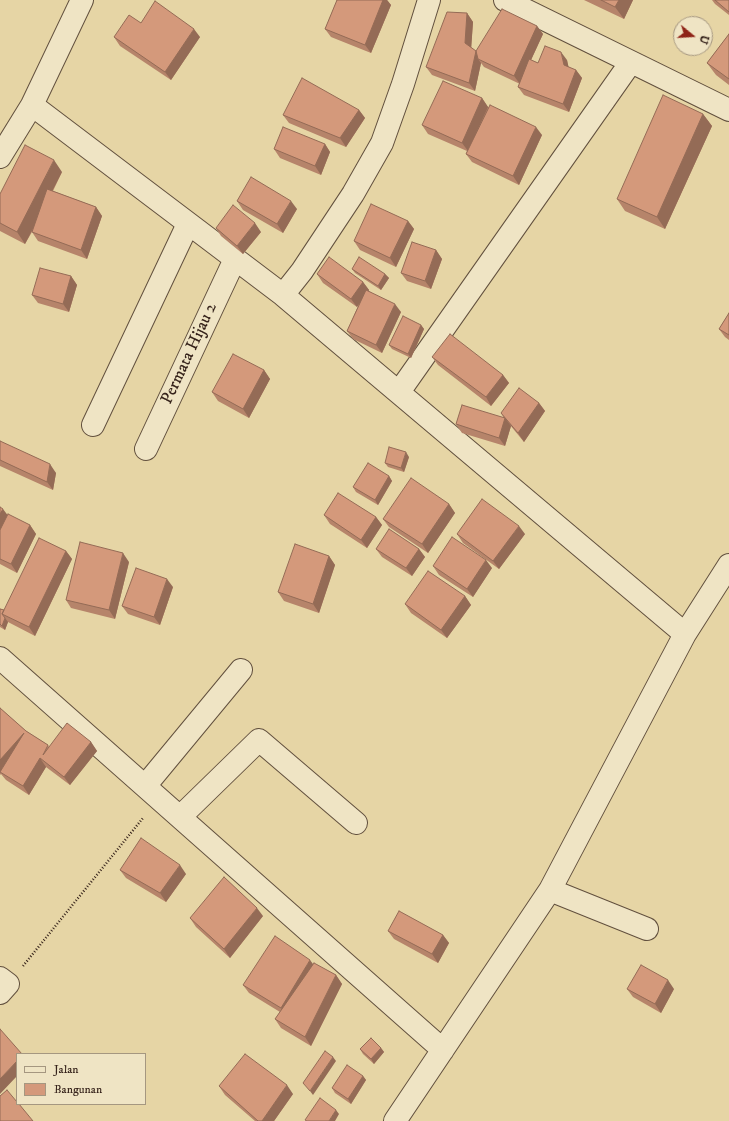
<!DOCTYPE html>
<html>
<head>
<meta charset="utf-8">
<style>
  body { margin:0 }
  #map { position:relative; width:729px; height:1121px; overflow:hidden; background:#e6d5a5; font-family:"IM FELL DW Pica",serif }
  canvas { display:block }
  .legend { position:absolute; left:16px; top:1053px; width:130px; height:52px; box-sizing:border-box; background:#efe4c4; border:1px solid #a59780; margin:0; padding:5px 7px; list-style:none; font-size:12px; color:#36231b }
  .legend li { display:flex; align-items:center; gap:8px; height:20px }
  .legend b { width:20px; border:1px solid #a59780 }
  .north { position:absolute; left:673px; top:16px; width:40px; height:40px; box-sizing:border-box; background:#efe4c4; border:1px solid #a59780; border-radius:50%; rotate:108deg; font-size:11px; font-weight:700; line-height:16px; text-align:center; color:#36231b }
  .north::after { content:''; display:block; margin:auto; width:14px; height:18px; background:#8f2418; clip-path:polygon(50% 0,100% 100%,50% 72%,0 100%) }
</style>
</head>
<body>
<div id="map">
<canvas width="729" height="1121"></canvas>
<ul class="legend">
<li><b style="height:5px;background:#efe4c4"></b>Jalan</li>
<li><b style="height:11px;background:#d4997b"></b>Bangunan</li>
</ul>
<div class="north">U</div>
</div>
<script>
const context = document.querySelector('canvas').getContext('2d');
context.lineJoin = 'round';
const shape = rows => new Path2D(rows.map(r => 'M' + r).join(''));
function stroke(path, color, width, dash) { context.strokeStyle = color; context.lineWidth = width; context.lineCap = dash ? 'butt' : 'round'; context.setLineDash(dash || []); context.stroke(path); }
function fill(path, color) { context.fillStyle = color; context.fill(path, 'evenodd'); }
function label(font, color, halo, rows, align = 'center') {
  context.font = font + ' "IM FELL DW Pica",serif'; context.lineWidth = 3; context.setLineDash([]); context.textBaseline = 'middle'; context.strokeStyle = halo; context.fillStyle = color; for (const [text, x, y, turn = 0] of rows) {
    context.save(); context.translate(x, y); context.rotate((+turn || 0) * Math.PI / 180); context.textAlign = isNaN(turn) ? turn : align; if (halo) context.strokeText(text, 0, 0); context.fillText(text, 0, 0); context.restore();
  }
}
const path = shape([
  [23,966,143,818]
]);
const minor = shape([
  [505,0,729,110],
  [32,105,283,295,685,634],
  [0,157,32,105,82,0],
  [283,295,302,271,353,194,382,143,403,84,429,0],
  [399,392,631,62],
  [93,425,188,224],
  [146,449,235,259],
  [0,658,443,1050],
  [145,786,241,670],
  [180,817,259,740,356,823],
  [550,890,647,929],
  [0,978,8,984,0,993],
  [395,1121,550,890,685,634,729,565]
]);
const wall = shape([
  [337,0,387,0,391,5,371,53,331,37,325,29],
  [584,0,633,0,624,19],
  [712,0,729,0,729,15,715,4],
  [467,13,473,22,471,48,476,51,537,26,543,34,531,60,538,63,567,60,568,67,576,70,582,78,569,112,524,95,518,87,520,84,484,67,481,63,475,91,432,75,426,67],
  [141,23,200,37,171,80,120,46,114,37],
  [729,34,729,85,716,75,707,63],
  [482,98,488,107,542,135,519,185,472,162,466,154,467,151,428,134,422,125],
  [359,110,365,118,346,147,289,123,283,115],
  [703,114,712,126,665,229,625,211,617,199],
  [325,144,330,152,321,175,280,158,274,149],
  [62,172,53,191,96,207,102,216,87,259,38,241,32,232,25,244,0,231,0,194],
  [237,201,297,209,283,233,243,210],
  [408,221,414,229,396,267,360,250,354,241],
  [216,228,261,232,243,254,221,236],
  [436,250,442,259,431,289,407,281,401,273],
  [352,269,385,274,389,278,381,290,355,273],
  [317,274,363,282,369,290,369,291,401,312,382,353,353,339,347,331,359,304,357,307,323,283],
  [71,276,77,285,69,312,38,303,32,295],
  [729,313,729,340,725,337,719,329],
  [421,325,424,329,411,358,392,349,389,345],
  [432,357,503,375,509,383,491,406,438,365],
  [264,370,270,379,249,418,218,401,212,392],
  [539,403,545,411,524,442,510,425,511,426,505,446,462,433,456,424,504,418,501,413],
  [0,441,56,473,53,490,0,466],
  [409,457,404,472,388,467,385,463],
  [389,476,392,481,378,505,356,492,353,487],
  [449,504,455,513,428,553,389,527,383,519],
  [0,507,7,515,30,525,36,534,17,573,0,564],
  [324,515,376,517,382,525,367,548,330,524],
  [457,534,525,534,499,569,463,543],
  [376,549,419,549,425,557,412,576,382,557],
  [66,551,72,559,35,636,8,622,5,630,0,627,0,609,4,610],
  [329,556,335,565,319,613,284,601,278,592],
  [129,562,115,619,71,608,66,600],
  [433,566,492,568,473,597,439,575],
  [173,587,160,625,128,614,122,606],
  [465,596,471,605,447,638,411,613,405,604],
  [0,708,26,731,48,745,49,747,91,742,97,751,70,785,46,767,29,795,6,780,1,774,0,775],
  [120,870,186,874,166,902,126,878],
  [263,916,230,958,196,927,190,918],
  [388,931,443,935,449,943,438,963,394,939],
  [313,964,336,975,342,984,311,1046,281,1028,275,1019,280,1012,249,993,243,985],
  [627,989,674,989,661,1013,633,997],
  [381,1048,384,1052,374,1064,363,1054,360,1049],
  [363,1076,366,1080,351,1104,335,1093,332,1088],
  [219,1086,293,1094,274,1121,255,1121,225,1095]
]);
const shadedWall = shape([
  [383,0,387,0,391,5,371,53,365,45],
  [619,0,633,0,624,19,615,7],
  [467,13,473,22,471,51,465,43],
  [537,26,543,34,520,84,514,76],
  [194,29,200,37,171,80,165,72],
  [476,51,478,59,481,63,475,91,469,83],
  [561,52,567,60,570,73,564,65],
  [576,70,582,78,569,112,563,104],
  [482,98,488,107,468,151,462,143],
  [359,110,365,118,346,147,340,138],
  [703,114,712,126,665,229,657,217],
  [536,127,542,135,519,185,513,176],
  [325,144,330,152,321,175,315,166],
  [54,160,62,172,25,244,17,232],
  [291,201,297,209,283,233,277,224],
  [96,207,102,216,87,259,81,250],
  [408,221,414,229,396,267,390,258],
  [255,223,261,232,243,254,237,246],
  [436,250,442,259,431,289,425,281],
  [385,274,389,278,381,290,378,286],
  [71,276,77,285,69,312,63,304],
  [363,282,369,290,357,307,351,299],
  [395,304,401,312,382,353,376,345],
  [421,325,424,329,411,358,408,354],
  [264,370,270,379,249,418,243,409],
  [503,375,509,383,491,406,486,397],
  [539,403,545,411,524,442,518,433],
  [505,418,511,426,505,446,499,438],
  [406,452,409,457,404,472,401,468],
  [50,464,56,473,53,490,47,482],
  [389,476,392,481,378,505,375,500],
  [449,504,455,513,428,553,422,544],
  [3,509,9,517,0,535,0,514],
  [376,517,382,525,367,548,361,540],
  [30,525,36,534,17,573,11,564],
  [519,526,525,534,499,569,493,561],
  [419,549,425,557,412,576,406,568],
  [66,551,72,559,35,636,29,627],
  [123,553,129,562,115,619,109,610],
  [329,556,335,565,319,613,313,604],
  [486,560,492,568,473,597,467,589],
  [167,579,173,587,160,625,154,617],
  [465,596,471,605,447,638,441,630],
  [5,618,8,622,5,630,2,626],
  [24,733,0,772,0,760],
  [91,742,97,751,70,785,64,777],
  [40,758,46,767,29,795,23,786],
  [180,865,186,874,166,902,160,893],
  [257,908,263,916,230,958,224,949],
  [443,935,449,943,438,963,432,954],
  [310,960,316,968,287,1016,281,1008],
  [336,975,342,984,311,1046,305,1037],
  [668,980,674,989,661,1013,655,1004],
  [381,1048,384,1052,374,1064,371,1059],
  [333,1057,336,1061,313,1095,310,1091],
  [17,1061,17,1076,0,1094,0,1079],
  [363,1076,366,1080,351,1104,348,1099],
  [287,1085,293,1094,274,1121,262,1121],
  [336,1110,339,1114,335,1121,329,1121]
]);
const building = shape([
  [337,0,383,0,365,45,325,29,337,0],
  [601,0,619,0,615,7,601,0],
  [715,0,729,0,729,12,715,0],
  [155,1,194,29,165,72,114,37,129,15,141,23,155,1],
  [502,9,537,26,514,76,478,59,476,51,469,83,426,67,447,12,467,13,465,43,476,51,502,9],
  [729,34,729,79,707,63,729,34],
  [545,46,561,52,564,65,576,70,563,104,518,87,529,59,538,63,545,46],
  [302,78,359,110,340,138,283,115,302,78],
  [443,81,482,98,462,143,422,125,443,81],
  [663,95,703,114,657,217,617,199,663,95],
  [490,105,536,127,513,176,466,154,490,105],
  [283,127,325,144,315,166,274,149,283,127],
  [25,145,54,160,17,232,0,223,0,194,25,145],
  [251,177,291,201,277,224,237,201,251,177],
  [47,189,96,207,81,250,32,232,47,189],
  [371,204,408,221,390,258,354,241,371,204],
  [233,205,255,223,237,246,216,228,233,205],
  [412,242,436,250,425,281,401,273,412,242],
  [329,257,363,282,351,299,317,274,329,257],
  [359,257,385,274,378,286,352,269,359,257],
  [40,268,71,276,63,304,32,295,40,268],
  [366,290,395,304,376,345,347,331,366,290],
  [729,313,729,335,719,329,729,313],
  [403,316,421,325,408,354,389,345,403,316],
  [450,334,503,375,486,397,432,357,450,334],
  [233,354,264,370,243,409,212,392,233,354],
  [519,388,539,403,518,433,501,413,519,388],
  [462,405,505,418,499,438,456,424,462,405],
  [0,441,50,464,47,482,0,460,0,441],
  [389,447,406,452,401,468,385,463,389,447],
  [368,463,389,476,375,500,353,487,368,463],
  [411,478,449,504,422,544,383,519,411,478],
  [338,493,376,517,361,540,324,515,338,493],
  [482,499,519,526,493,561,457,534,482,499],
  [0,507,3,509,0,514,0,507],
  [8,514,30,525,11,564,0,559,0,530,8,514],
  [389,529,419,549,406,568,376,549,389,529],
  [452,537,486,560,467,589,433,566,452,537],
  [39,538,66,551,29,627,2,614,39,538],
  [80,542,123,553,109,610,66,600,80,542],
  [295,544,329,556,313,604,278,592,295,544],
  [136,568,167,579,154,617,122,606,136,568],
  [428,571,465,596,441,630,405,604,428,571],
  [0,609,4,610,2,614,5,618,2,626,0,624,0,609],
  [0,708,26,731,48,745,43,755,67,723,91,742,64,777,40,758,23,786,0,772,24,733,0,760,0,708],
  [141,838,180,865,160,893,120,870,141,838],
  [224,877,257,908,224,949,190,918,224,877],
  [399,911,443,935,432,954,388,931,399,911],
  [275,936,310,960,281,1008,243,985,275,936],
  [314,963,336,975,305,1037,275,1019,314,963],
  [641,965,668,980,655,1004,627,989,641,965],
  [0,1029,22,1054,17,1054,17,1061,0,1079,0,1029],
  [371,1038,381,1048,371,1059,360,1049,371,1038],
  [325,1051,333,1057,310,1091,303,1083,325,1051],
  [245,1054,287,1085,262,1121,258,1121,219,1086,245,1054],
  [347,1065,363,1076,348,1099,332,1088,347,1065],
  [7,1090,17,1102,17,1104,19,1104,33,1121,0,1121,0,1096,7,1090],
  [320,1098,336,1110,329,1121,307,1121,305,1120,320,1098]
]);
const streetNames = [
  ["Permata Hijau 2",190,354,-65]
];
stroke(minor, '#62503e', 24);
stroke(path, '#36231b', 2.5, [1, 2]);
stroke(minor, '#efe4c4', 22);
fill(wall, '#b6846a');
fill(shadedWall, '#946b56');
fill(building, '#d4997b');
stroke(building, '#946b56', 1);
label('17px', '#36231b', '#efe4c4', streetNames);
</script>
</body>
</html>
